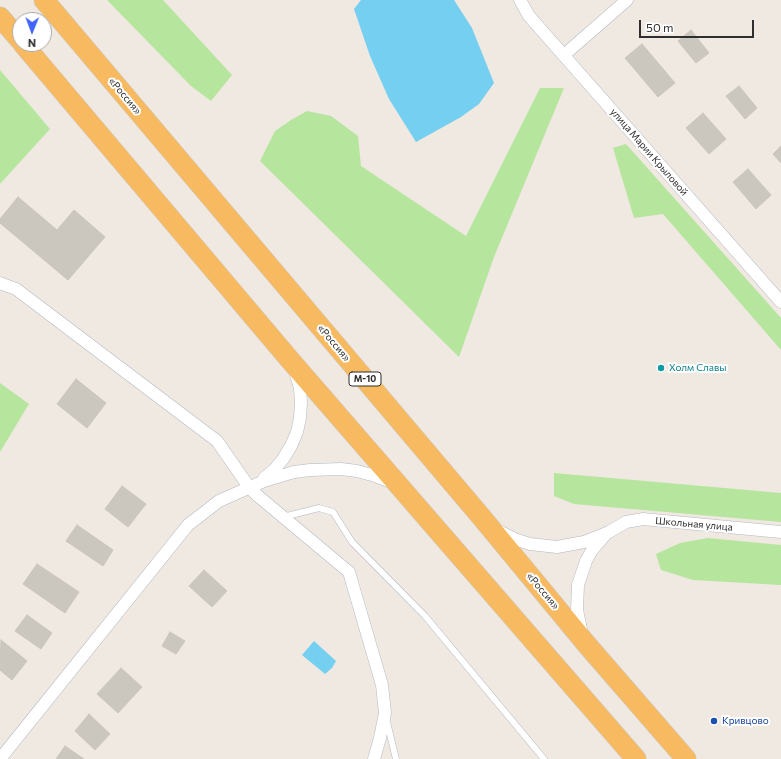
<!DOCTYPE html>
<html>
<head>
<meta charset="utf-8">
<style>
  body { margin:0 }
  #map { position:relative; width:781px; height:759px; overflow:hidden; background:#efe9e1; font-family:Commissioner,sans-serif }
  canvas { display:block }
  .north { position:absolute; left:12px; top:12px; width:40px; height:40px; box-sizing:border-box; background:#fff; border:1px solid #ababab; border-radius:50%; rotate:181deg; font-size:11px; font-weight:700; line-height:16px; text-align:center; color:#2e2e2e }
  .north::after { content:''; display:block; margin:auto; width:14px; height:18px; background:#4264fb; clip-path:polygon(50% 0,100% 100%,50% 72%,0 100%) }
  .scale { position:absolute; left:639px; top:20px; width:115px; height:18px; box-sizing:border-box; border:2px solid #2e2e2e; border-top:0; padding-left:5px; font-size:12px; line-height:14px; white-space:nowrap; color:#2e2e2e; -webkit-text-stroke:3px #fff; paint-order:stroke }
</style>
</head>
<body>
<div id="map">
<canvas width="781" height="759"></canvas>
<div class="north">N</div>
<div class="scale">50 m</div>
</div>
<script>
const context = document.querySelector('canvas').getContext('2d');
context.lineJoin = 'round';
function fill(path, color) { context.fillStyle = color; context.fill(path, 'evenodd'); }
const shape = rows => new Path2D(rows.map(r => 'M' + r).join(''));
function stroke(path, color, width, dash) { context.strokeStyle = color; context.lineWidth = width; context.lineCap = dash ? 'butt' : 'round'; context.setLineDash(dash || []); context.stroke(path); }
function label(font, color, halo, rows, align = 'center') {
  context.font = font + ' Commissioner,sans-serif'; context.lineWidth = 4; context.setLineDash([]); context.textBaseline = 'middle'; context.strokeStyle = halo; context.fillStyle = color; for (const [text, x, y, turn = 0] of rows) {
    context.save(); context.translate(x, y); context.rotate((+turn || 0) * Math.PI / 180); context.textAlign = isNaN(turn) ? turn : align; if (halo) context.strokeText(text, 0, 0); context.fillText(text, 0, 0); context.restore();
  }
}
const green = shape([
  [107,0,163,0,232,75,211,101,191,86],
  [0,70,50,129,0,184],
  [540,88,564,88,494,257,459,357,260,161,275,131,291,120,307,111,331,116,358,136,361,166,466,236],
  [626,144,781,318,781,350,663,214,634,218,613,148],
  [0,383,29,404,0,452],
  [554,473,781,493,781,522,574,504,554,496],
  [708,538,781,545,781,585,693,580,661,570,656,554,680,543]
]);
const water = shape([
  [361,0,454,0,472,28,494,83,479,104,461,117,416,142,389,99,370,56,354,9],
  [314,641,336,661,332,668,325,674,302,655]
]);
const building = shape([
  [691,30,709,53,696,63,678,41,691,30],
  [642,44,675,83,658,97,625,58,642,44],
  [739,86,757,108,745,119,726,96,739,86],
  [703,113,726,139,709,154,686,128,703,113],
  [781,146,781,163,773,154,781,146],
  [748,169,771,195,756,209,733,182,748,169],
  [18,197,57,230,74,210,105,237,68,280,0,223,0,219,18,197],
  [76,379,106,403,87,428,57,404,76,379],
  [122,486,146,504,128,527,105,509,122,486],
  [77,525,113,550,103,566,66,541,77,525],
  [37,564,79,592,65,613,23,584,37,564],
  [204,570,227,591,212,607,189,586,204,570],
  [27,615,52,633,41,649,15,631,27,615],
  [170,632,185,641,176,654,162,646,170,632],
  [1,640,27,661,12,680,0,670,1,640],
  [121,668,142,687,118,713,97,694,121,668],
  [89,714,110,734,95,750,75,731,89,714],
  [65,746,84,759,56,759,65,746]
]);
const service = shape([
  [283,517,319,508,333,512,352,542,425,616,544,759],
  [387,722,396,759]
]);
const minor = shape([
  [520,0,529,16,781,302],
  [564,55,627,0],
  [0,283,16,289,217,441,249,487,258,496,349,572,382,685,385,713,380,738,374,759],
  [264,478,274,470,283,459,291,446,297,432,300,418,301,403,300,388,295,371],
  [497,530,517,540,530,544,557,547,584,542,609,532,626,522,643,519,781,532],
  [582,634,577,610,578,585,586,561,592,550,605,535],
  [0,759,188,525,219,501,264,481,294,472,310,470,341,469,357,471,372,475,393,483]
]);
const trunk = shape([
  [44,0,483,519,588,646,686,759],
  [0,17,20,40],
  [23,44,290,360,636,759]
]);
const markers = [
  [661,368,4,"#0f9aa8"],
  [714,721,4,"#1a4fb4"]
];
const shields = [
  [365,379,32]
];
const shieldNames = [
  ["М-10",365,379]
];
const streetNames = [
  ["«Россия»",125,96,50],
  ["улица Марии Крыловой",649,152,49],
  ["«Россия»",334,343,50],
  ["Школьная улица",694,524,5],
  ["«Россия»",543,591,50]
];
const cultureNames = [
  ["Холм Славы",669,368]
];
const transitNames = [
  ["Кривцово",722,721]
];
fill(green, '#b6e59e');
fill(water, '#75cff0');
fill(building, '#cbc7bf');
stroke(building, '#cbc5ba', 1);
stroke(service, '#b4b7c1', 7);
stroke(minor, '#b4b7c1', 13);
stroke(trunk, '#c9c9c9', 21);
stroke(service, '#fff', 6);
stroke(minor, '#fff', 12);
stroke(trunk, '#f8ba60', 20);
for (const [x, y, r, color] of markers) { const dot = new Path2D(); dot.arc(x, y, r, 0, 2 * Math.PI); context.fillStyle = color; context.fill(dot); stroke(dot, '#fff', 1.5); }
for (const [x, y, w] of shields) { const box = new Path2D(); box.roundRect(x - w / 2, y - 7, w, 14, 3); context.fillStyle = '#fff'; context.fill(box); stroke(box, '#2e2e2e', 1); }
label('bold 9px', '#2e2e2e', null, shieldNames);
label('10px', '#2e2e2e', '#fff', streetNames);
label('10px', '#0d838f', '#fff', cultureNames, 'left');
label('10px', '#164399', '#fff', transitNames, 'left');
</script>
</body>
</html>
